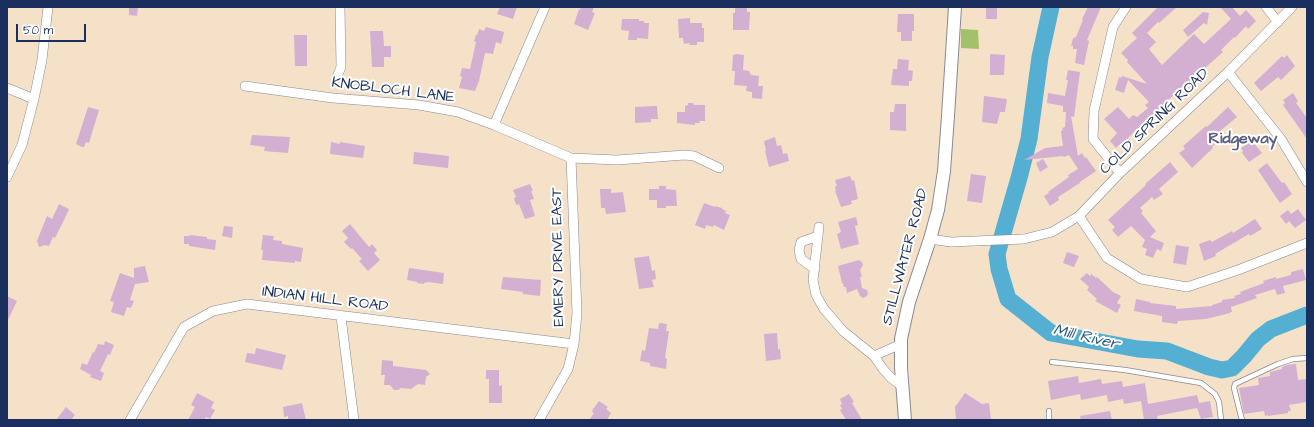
<!DOCTYPE html>
<html>
<head>
<meta charset="utf-8">
<style>
  body { margin:0 }
  #map { position:relative; width:1314px; height:427px; overflow:hidden; background:#f5e1c8; font-family:"Architects Daughter",sans-serif }
  canvas { display:block }
  .frame { position:absolute; inset:0; border:8px solid #1b2f5e; pointer-events:none }
  .scale { position:absolute; left:16px; top:24px; width:70px; height:18px; box-sizing:border-box; border:2px solid #1b2f5e; border-top:0; padding-left:5px; font-size:12px; line-height:14px; white-space:nowrap; color:#1b2f5e; -webkit-text-stroke:3px #fff; paint-order:stroke }
</style>
</head>
<body>
<div id="map">
<canvas width="1314" height="427"></canvas>
<div class="frame"></div>
<div class="scale">50 m</div>
</div>
<script>
const context = document.querySelector('canvas').getContext('2d');
context.lineJoin = 'round';
function fill(path, color) { context.fillStyle = color; context.fill(path, 'evenodd'); }
const shape = rows => new Path2D(rows.map(r => 'M' + r).join(''));
function stroke(path, color, width, dash) { context.strokeStyle = color; context.lineWidth = width; context.lineCap = dash ? 'butt' : 'round'; context.setLineDash(dash || []); context.stroke(path); }
function label(font, color, halo, rows, align = 'center') {
  context.font = font + ' "Architects Daughter",sans-serif'; context.lineWidth = 4; context.setLineDash([]); context.textBaseline = 'middle'; context.strokeStyle = halo; context.fillStyle = color; for (const [text, x, y, turn = 0] of rows) {
    context.save(); context.translate(x, y); context.rotate((+turn || 0) * Math.PI / 180); context.textAlign = isNaN(turn) ? turn : align; if (halo) context.strokeText(text, 0, 0); context.fillText(text, 0, 0); context.restore();
  }
}
const green = shape([
  [961,29,978,30,979,49,961,48]
]);
const river = shape([
  [1051,7,1040,57,1029,139,1019,178,997,254,999,269,1008,299,1051,333,1138,349,1167,351,1209,367,1222,370,1232,368,1244,356,1258,339,1271,329,1307,315]
]);
const building = shape([
  [129,7,138,7,137,16,129,15],
  [500,7,517,7,513,19,497,14],
  [581,7,594,7,592,12,595,13,588,30,574,24,579,9,580,10],
  [735,7,747,7,747,12,750,12,749,30,733,30,733,13,735,13],
  [986,7,997,7,997,19,986,19],
  [1088,7,1101,7,1087,40,1089,41,1084,65,1075,63,1077,49,1073,49,1073,46,1071,46,1073,38,1076,37,1083,20,1082,19],
  [1158,7,1177,7,1159,23,1158,22,1147,33,1156,42,1149,49,1162,65,1194,34,1204,44,1231,19,1220,7,1232,7,1240,16,1246,10,1256,21,1248,29,1246,26,1235,38,1234,37,1221,50,1223,52,1206,67,1203,67,1190,79,1193,81,1185,88,1183,86,1159,109,1144,125,1146,126,1137,134,1135,131,1120,146,1119,145,1116,148,1110,141,1117,133,1104,119,1118,107,1129,119,1133,115,1137,117,1148,108,1145,105,1149,102,1128,80,1124,93,1115,90,1119,77,1121,78,1122,76,1147,84,1127,62,1128,60,1121,53,1137,38,1132,33],
  [1203,12,1209,13,1207,25,1204,23,1188,37,1183,30],
  [898,14,914,14,914,31,912,31,912,41,901,41,901,32,897,32],
  [690,18,690,23,702,23,702,28,704,28,704,42,697,42,697,45,690,45,689,43,684,44,683,38,679,38,678,19],
  [622,19,639,19,639,21,644,21,644,23,649,23,648,39,637,38,637,40,628,40,629,31,621,30],
  [486,27,504,32,501,44,496,42,493,54,485,53,479,81,475,91,459,88,462,77,460,76,462,68,470,69,476,42,474,41,476,35,477,35,479,29,484,31],
  [370,31,383,31,384,46,391,46,391,57,384,57,384,67,372,67],
  [294,35,307,35,307,66,295,66],
  [736,54,744,55,743,70,749,71,751,75,759,76,758,86,763,86,762,99,752,98,752,92,746,91,747,86,734,85,735,71,732,71,733,55],
  [990,54,1005,55,1004,75,990,75],
  [1287,55,1295,66,1281,80,1278,77,1261,91,1254,83,1282,56,1284,58],
  [898,59,909,60,908,70,913,71,912,81,909,81,909,86,891,85,893,69,897,69],
  [1068,70,1080,72,1074,117,1071,116,1078,156,1082,153,1085,158,1086,157,1096,171,1080,182,1080,183,1058,197,1059,200,1050,206,1044,196,1049,193,1048,192,1069,177,1068,175,1078,169,1069,155,1064,157,1063,156,1024,160,1045,148,1063,146,1061,131,1063,130,1062,128,1065,127,1066,112,1063,112,1063,106,1047,103,1048,93,1065,96,1068,80,1066,80],
  [1293,93,1298,101,1296,103,1307,118,1307,139,1283,105,1285,103,1283,100],
  [984,96,1007,99,1005,112,1000,112,997,124,982,122],
  [688,103,693,103,694,105,705,105,705,121,699,121,700,123,695,123,695,125,677,123,677,112,685,112,685,106,688,105],
  [895,104,906,104,906,131,890,130,890,112,894,112],
  [654,106,657,106,658,119,651,119,651,122,635,123,635,107],
  [88,107,99,110,89,143,86,142,84,147,82,147,76,144],
  [1228,107,1237,117,1214,136,1218,141,1212,147,1213,148,1192,168,1179,153,1185,149,1183,146,1206,126,1207,127],
  [252,135,290,137,288,153,264,151,265,147,250,145],
  [775,137,777,146,781,145,783,154,787,153,789,161,769,167,765,151,766,151,764,141],
  [1252,141,1262,153,1249,162,1242,153,1243,151,1241,148],
  [331,142,340,144,340,142,365,146,363,158,330,154],
  [414,152,449,156,448,168,413,164],
  [1043,159,1048,167,1040,172,1036,163],
  [1170,162,1178,172,1159,189,1163,194,1154,200,1152,197,1140,208,1143,211,1141,213,1156,231,1150,237,1164,243,1161,251,1157,249,1153,258,1145,255,1147,249,1142,247,1145,240,1131,226,1118,237,1112,230,1115,227,1108,220,1146,185,1145,184],
  [1267,163,1282,183,1284,182,1292,194,1280,203,1258,170],
  [971,174,986,176,982,203,967,201],
  [850,176,852,181,854,180,858,199,851,201,852,204,841,207,835,191,836,191,835,186,837,186,835,180],
  [530,184,533,191,531,191,534,199,530,200,535,216,525,219,519,204,516,205,514,198,516,197,513,190],
  [659,186,666,186,666,189,676,190,677,206,666,206,666,208,657,208,657,200,649,200,649,189,659,189],
  [600,189,611,189,611,193,623,192,626,212,606,214,605,208,601,208],
  [704,203,715,207,715,206,722,208,722,209,726,211,725,213,730,215,724,230,714,225,713,227,706,225,705,229,695,225],
  [59,204,69,209,65,218,55,238,53,237,49,246,45,245,39,247,37,241,47,216,52,219],
  [1298,209,1306,220,1295,228,1289,221,1286,224,1280,216,1288,210,1291,214],
  [856,217,858,225,855,226,859,244,841,249,837,234,841,232,838,222],
  [1255,219,1262,229,1250,236,1249,234,1215,254,1216,256,1204,261,1199,244,1210,240,1212,242,1232,231,1233,233],
  [350,224,369,247,372,244,377,250,374,253,380,260,368,271,359,261,362,259,352,248,351,249,344,242,348,238,342,231],
  [224,226,233,227,232,238,222,236],
  [190,235,207,237,207,239,216,240,215,250,189,246,189,244,184,244,184,236,190,236],
  [263,235,274,236,273,240,282,241,282,244,303,248,301,262,295,261,295,263,262,260,263,250,261,250],
  [1176,245,1189,247,1186,265,1173,263],
  [1067,252,1079,256,1074,267,1063,263],
  [649,256,652,271,655,270,656,279,652,280,654,287,639,289,634,258],
  [859,260,862,262,863,265,860,270,862,277,860,277,862,288,867,290,868,293,867,296,863,298,860,296,857,289,847,293,846,287,844,287,843,283,842,283,838,266],
  [145,266,149,282,135,284,130,300,134,301,131,308,127,307,124,316,111,312,114,302,110,301,120,273,134,278,134,268],
  [409,268,444,273,443,284,428,282,424,283,424,284,417,283,417,282,407,280],
  [1303,269,1306,280,1283,286,1285,293,1277,295,1275,289,1255,295,1257,298,1231,307,1232,312,1230,312,1230,313,1206,319,1178,321,1177,324,1162,322,1162,316,1134,311,1136,299,1150,302,1150,303,1176,306,1176,309,1212,306,1212,305,1222,302,1222,300,1235,298,1234,296,1241,294,1240,292,1264,283,1263,281,1276,277,1276,279,1291,275,1291,272],
  [1087,273,1090,276,1091,274,1096,278,1097,277,1113,292,1121,296,1117,303,1121,305,1117,313,1095,301,1097,299,1087,290,1089,287,1080,279],
  [503,277,541,280,540,296,523,294,523,292,501,289],
  [7,296,17,301,7,322],
  [659,323,667,324,666,331,669,331,665,358,667,359,666,369,650,366,650,363,640,361,642,350,645,351,649,328,658,329],
  [777,333,778,349,780,349,781,359,766,361,764,334],
  [105,341,114,345,110,355,108,354,100,371,104,373,101,381,90,377,91,375,80,369,82,363,87,365,93,352,94,353,98,344,104,345],
  [256,348,286,355,282,370,245,362,247,353,255,354],
  [382,360,393,361,393,366,426,370,430,374,426,377,425,385,418,384,411,389,401,388,398,390,394,390,390,385,384,385,385,375,381,375],
  [1296,364,1298,380,1307,379,1307,402,1289,405,1291,411,1288,411,1288,413,1268,416,1268,415,1265,416,1264,411,1244,414,1239,388,1259,385,1258,378,1270,376,1270,372,1282,369,1282,367,1287,365],
  [486,370,499,370,499,386,502,385,502,403,489,403,489,379,486,379],
  [1078,376,1079,383,1101,379,1102,384,1122,381,1123,387,1145,383,1148,404,1197,395,1199,403,1210,401,1213,417,1201,419,1197,408,1157,416,1158,420,1144,420,1141,401,1124,404,1123,399,1108,402,1107,395,1081,400,1080,394,1051,400,1048,381],
  [197,393,214,402,211,408,215,410,210,419,206,417,204,420,188,420,195,407,191,405],
  [965,393,982,404,989,403,991,419,956,420,955,407],
  [849,394,854,402,852,403,862,420,846,420,840,410,842,409,840,405,842,404,840,399],
  [599,401,608,407,606,409,611,413,607,420,589,420,594,413,592,412,593,409],
  [302,403,306,420,288,420,288,416,284,417,283,407],
  [66,407,75,415,71,420,56,420],
  [1110,411,1112,420,1081,420,1080,416]
]);
const lane = shape([
  [1052,362,1125,370,1201,383,1215,394,1219,402,1221,420],
  [1049,411,1049,420],
  [1242,420,1234,388,1235,384,1278,364,1293,359,1307,358]
]);
const street = shape([
  [1266,7,1278,22],
  [1228,72,1281,139,1307,182],
  [337,77,341,67,340,7],
  [245,86,333,98,419,105,458,112,494,125,571,158,617,160,685,155,694,156,719,168],
  [7,88,34,99],
  [494,125,545,7],
  [1120,173,1093,139,1094,111,1113,27,1126,7],
  [7,177,22,145,34,99,42,60,48,7],
  [1079,216,1107,258,1141,279,1187,287,1238,270,1307,243],
  [819,227,813,280,816,295,824,309,843,331,874,356,883,369,891,378,902,386],
  [930,239,951,242,1024,239,1052,232,1079,216,1120,173,1228,72,1292,7],
  [815,269,801,259,799,250,801,242,818,236],
  [341,317,354,420],
  [874,356,901,344],
  [130,420,184,327,213,311,247,304,574,344],
  [539,420,568,369,574,344,577,313,571,158]
]);
const secondary = shape([
  [905,420,901,368,901,339,909,302,930,239,938,210,944,171,948,116,955,7]
]);
const streetNames = [
  ["KNOBLOCH LANE",393,91,7],
  ["COLD SPRING ROAD",1155,122,-44],
  ["EMERY DRIVE EAST",559,257,-91],
  ["STILLWATER ROAD",906,257,-75],
  ["INDIAN HILL ROAD",325,300,7]
];
const neighbourhoodNames = [
  ["Ridgeway",1243,140]
];
const waterNames = [
  ["Mill River",1086,338,13]
];
fill(green, '#a3c168');
stroke(river, '#54afd2', 17);
fill(building, '#d3b0d1');
stroke(lane, '#888893', 6);
stroke(street, '#888893', 10);
stroke(secondary, '#888893', 14);
stroke(lane, '#fff', 4.5);
stroke(street, '#fff', 9);
stroke(secondary, '#fff', 12);
label('15px', '#1b2f5e', '#fff', streetNames);
label('bold 16px', '#5b5c86', '#fff', neighbourhoodNames);
label('italic 16px', '#2f5c87', '#fff', waterNames);
</script>
</body>
</html>
